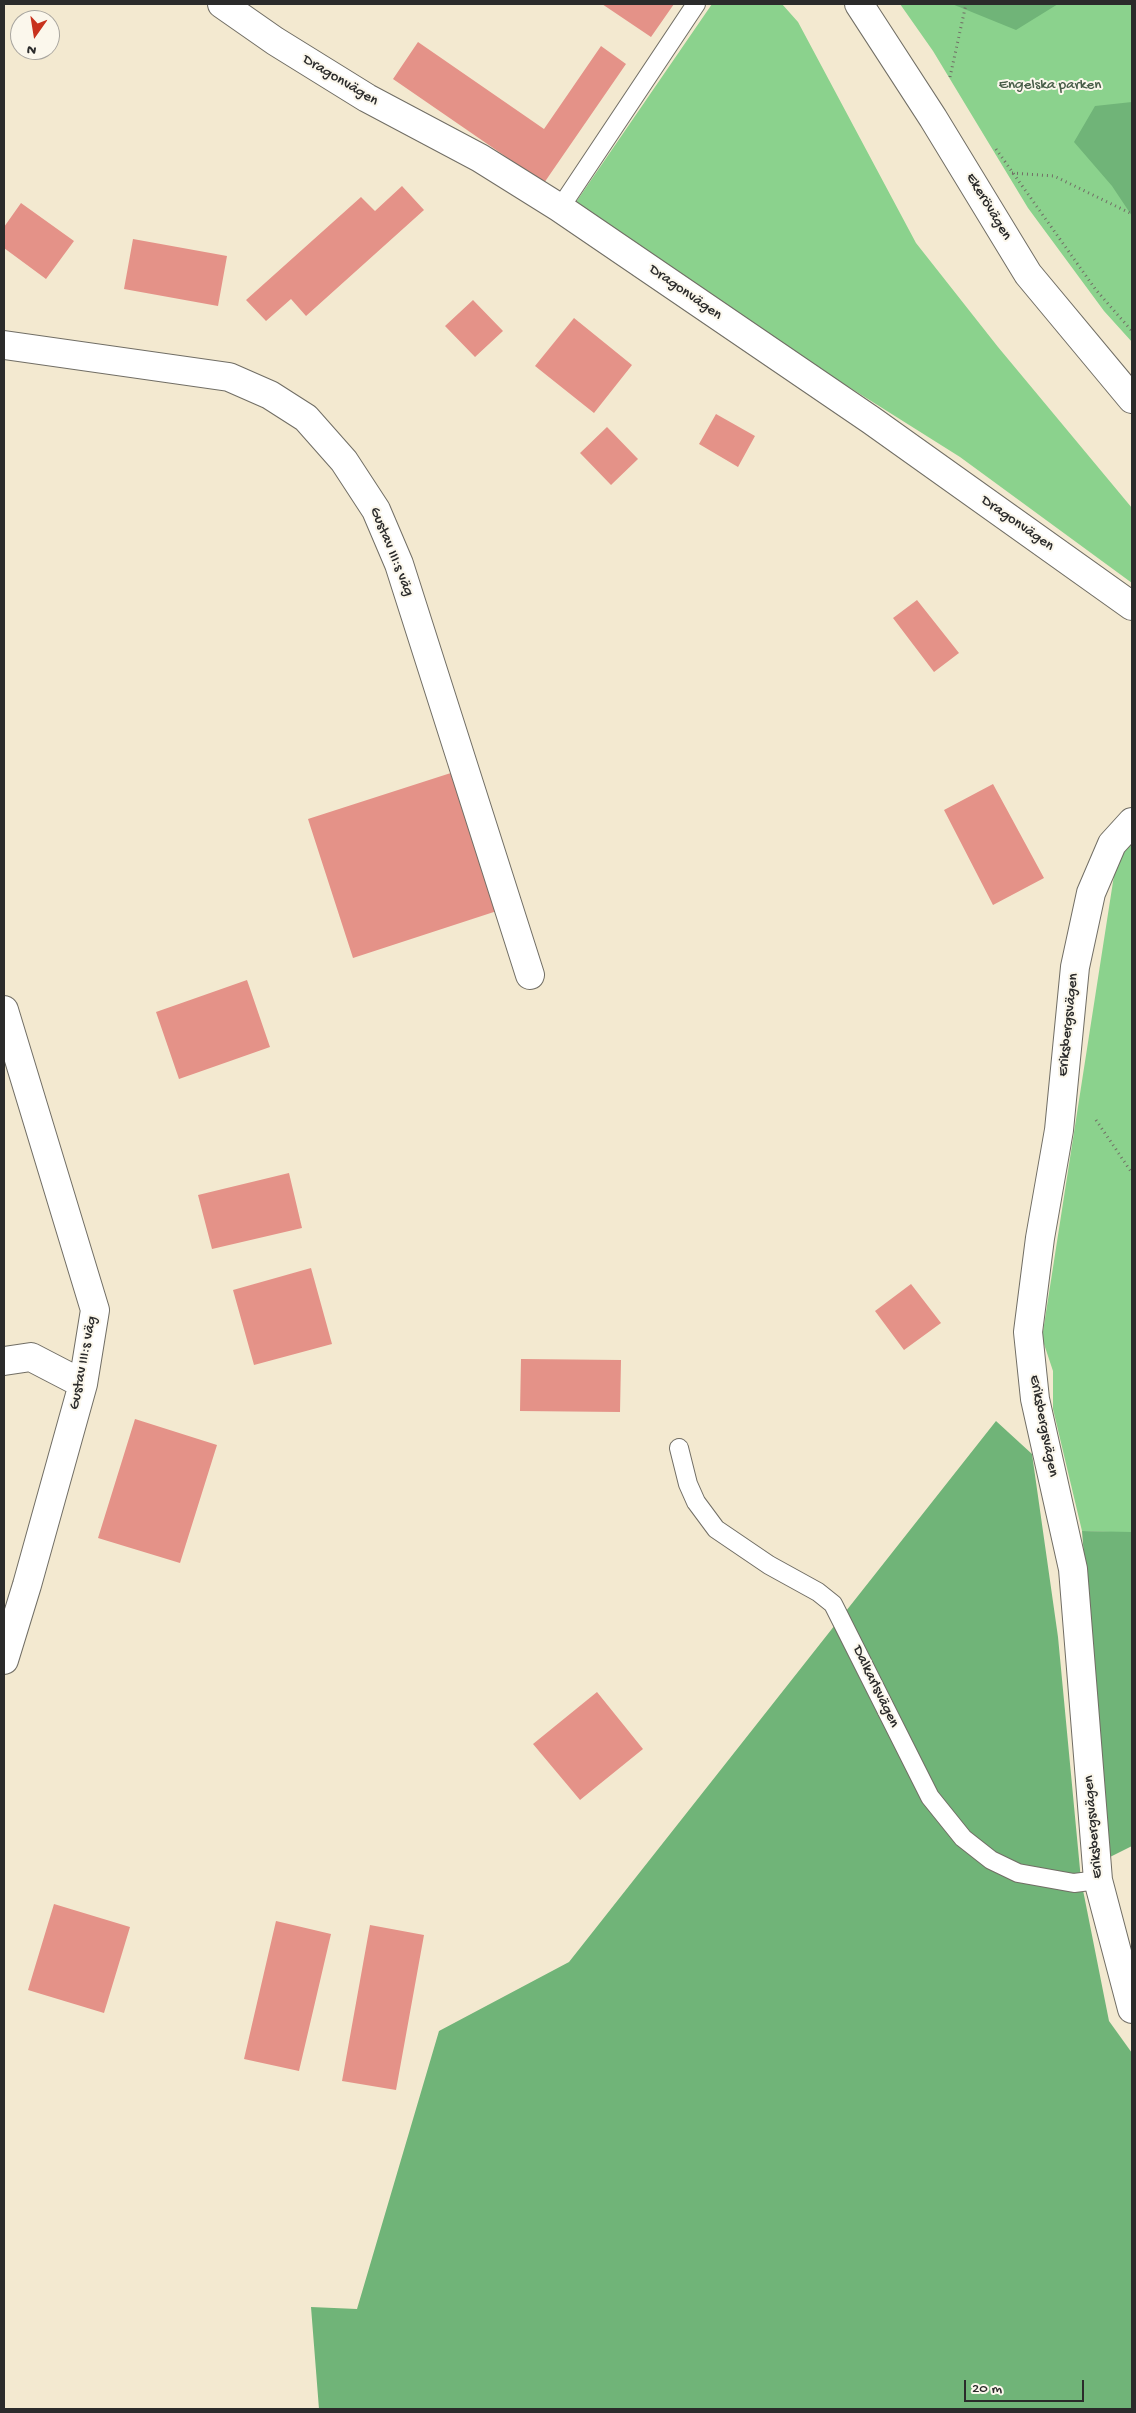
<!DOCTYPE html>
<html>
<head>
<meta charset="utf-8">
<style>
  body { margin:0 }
  #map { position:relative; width:1136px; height:2413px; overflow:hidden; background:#f3e9d0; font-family:"Gochi Hand",sans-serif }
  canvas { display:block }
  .frame { position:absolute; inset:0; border:5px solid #2b2b2b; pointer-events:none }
  .north { position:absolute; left:10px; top:10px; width:50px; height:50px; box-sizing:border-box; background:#fbf7ec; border:1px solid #a8a59f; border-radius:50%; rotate:193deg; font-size:14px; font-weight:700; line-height:20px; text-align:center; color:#2b2b2b }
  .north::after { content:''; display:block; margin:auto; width:18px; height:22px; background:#c8321e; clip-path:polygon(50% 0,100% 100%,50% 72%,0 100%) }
  .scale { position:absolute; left:964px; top:2380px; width:120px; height:22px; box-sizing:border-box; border:2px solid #2b2b2b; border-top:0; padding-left:6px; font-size:15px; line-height:18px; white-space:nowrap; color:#2b2b2b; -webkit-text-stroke:4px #fbf7ec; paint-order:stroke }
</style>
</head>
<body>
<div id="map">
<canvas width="1136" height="2413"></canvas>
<div class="frame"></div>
<div class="north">N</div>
<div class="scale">20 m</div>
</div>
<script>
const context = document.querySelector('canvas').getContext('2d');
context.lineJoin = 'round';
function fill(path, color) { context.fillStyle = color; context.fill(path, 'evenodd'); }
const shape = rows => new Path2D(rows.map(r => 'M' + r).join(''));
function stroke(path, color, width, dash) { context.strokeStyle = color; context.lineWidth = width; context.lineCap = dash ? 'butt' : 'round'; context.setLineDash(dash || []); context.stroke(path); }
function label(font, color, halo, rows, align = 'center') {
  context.font = font + ' "Gochi Hand",sans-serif'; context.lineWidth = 4; context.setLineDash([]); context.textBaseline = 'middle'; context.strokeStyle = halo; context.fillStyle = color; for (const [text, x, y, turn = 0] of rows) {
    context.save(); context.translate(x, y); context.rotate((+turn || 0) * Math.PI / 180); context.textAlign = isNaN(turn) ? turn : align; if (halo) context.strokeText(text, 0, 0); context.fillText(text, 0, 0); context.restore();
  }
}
const green = shape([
  [712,4,782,4,798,22,916,243,998,347,1132,508,1132,583,960,457,709,299,576,202],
  [900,4,1132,4,1132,342,1104,311,1028,208,933,51],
  [1132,839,1132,1560,1111,1532,1082,1531,1053,1409,1053,1371,1042,1338,1117,856]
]);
const forest = shape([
  [952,4,1058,4,1016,30],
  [1132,102,1132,216,1112,186,1074,142,1095,106],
  [996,1421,1032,1454,1058,1637,1081,1880,1109,2021,1132,2053,1132,2409,319,2409,311,2307,357,2309,439,2031,569,1962],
  [1082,1531,1132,1532,1132,1846,1108,1858]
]);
const building = shape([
  [602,4,674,4,651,37],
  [418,42,544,129,601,46,626,64,544,183,393,79],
  [402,186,424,210,306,316,291,299,266,321,246,300,361,197,375,211],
  [21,203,74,241,46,279,4,248,4,227],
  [133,239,227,256,218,306,124,289],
  [473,300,503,331,475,357,445,326],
  [574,318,632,365,594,413,535,366],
  [716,414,755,436,738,467,699,444],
  [607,427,638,459,611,485,580,453],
  [917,600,959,653,934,672,893,618],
  [457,771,503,909,353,958,308,819],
  [993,784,1044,878,993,905,944,810],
  [247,980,270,1047,179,1079,156,1012],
  [289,1173,302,1228,212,1249,198,1195],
  [311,1268,332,1344,254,1365,233,1290],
  [911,1284,941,1323,904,1350,875,1311],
  [521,1359,621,1360,620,1412,520,1411],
  [135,1419,217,1445,180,1563,98,1538],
  [597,1692,643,1749,580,1800,533,1744],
  [54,1904,130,1927,104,2013,28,1990],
  [276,1921,331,1934,299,2071,244,2059],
  [370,1925,424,1935,396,2090,342,2081]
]);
const path = shape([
  [950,77,966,4],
  [996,149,1096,290,1132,331],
  [1012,173,1054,176,1132,214],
  [1096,1120,1132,1173]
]);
const lane = shape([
  [560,208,696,4],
  [679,1448,688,1484,696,1502,716,1529,769,1565,818,1592,833,1604,930,1797,963,1838,991,1860,1018,1873,1074,1883,1098,1880]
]);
const street = shape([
  [222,4,275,41,367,98,480,158,560,208,871,420,1132,606],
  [4,345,229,377,270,395,306,418,344,461,376,510,399,564,530,975],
  [1132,822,1112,844,1091,893,1075,967,1059,1130,1040,1238,1028,1332,1035,1399,1073,1569,1098,1880,1132,2009],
  [4,1010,95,1310,83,1384,27,1585,4,1660],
  [4,1361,31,1357,83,1384]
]);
const secondary = shape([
  [859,4,933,118,1028,274,1132,399]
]);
const streetNames = [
  ["Dragonvägen",340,81,31],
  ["Ekerövägen",988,207,59],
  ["Dragonvägen",685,293,35],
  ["Dragonvägen",1017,524,35],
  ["Gustav III:s väg",391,552,68],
  ["Eriksbergsvägen",1069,1025,-84],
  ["Gustav III:s väg",84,1363,-79],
  ["Eriksbergsvägen",1043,1426,79],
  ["Dalkarlsvägen",875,1687,64],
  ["Eriksbergsvägen",1094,1827,-95]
];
const parkNames = [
  ["Engelska parken",1050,86]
];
fill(green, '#8bd28d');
fill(forest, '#70b478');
fill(building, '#e49288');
stroke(lane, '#716e65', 20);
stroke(street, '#716e65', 30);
stroke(secondary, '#716e65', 30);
stroke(path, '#716e65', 3, [1, 4]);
stroke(lane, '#fff', 18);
stroke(street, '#fff', 28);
stroke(secondary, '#fff', 28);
label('15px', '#2b2b2b', '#fbf7ec', streetNames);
label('15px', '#485d48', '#fbf7ec', parkNames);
</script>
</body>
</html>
